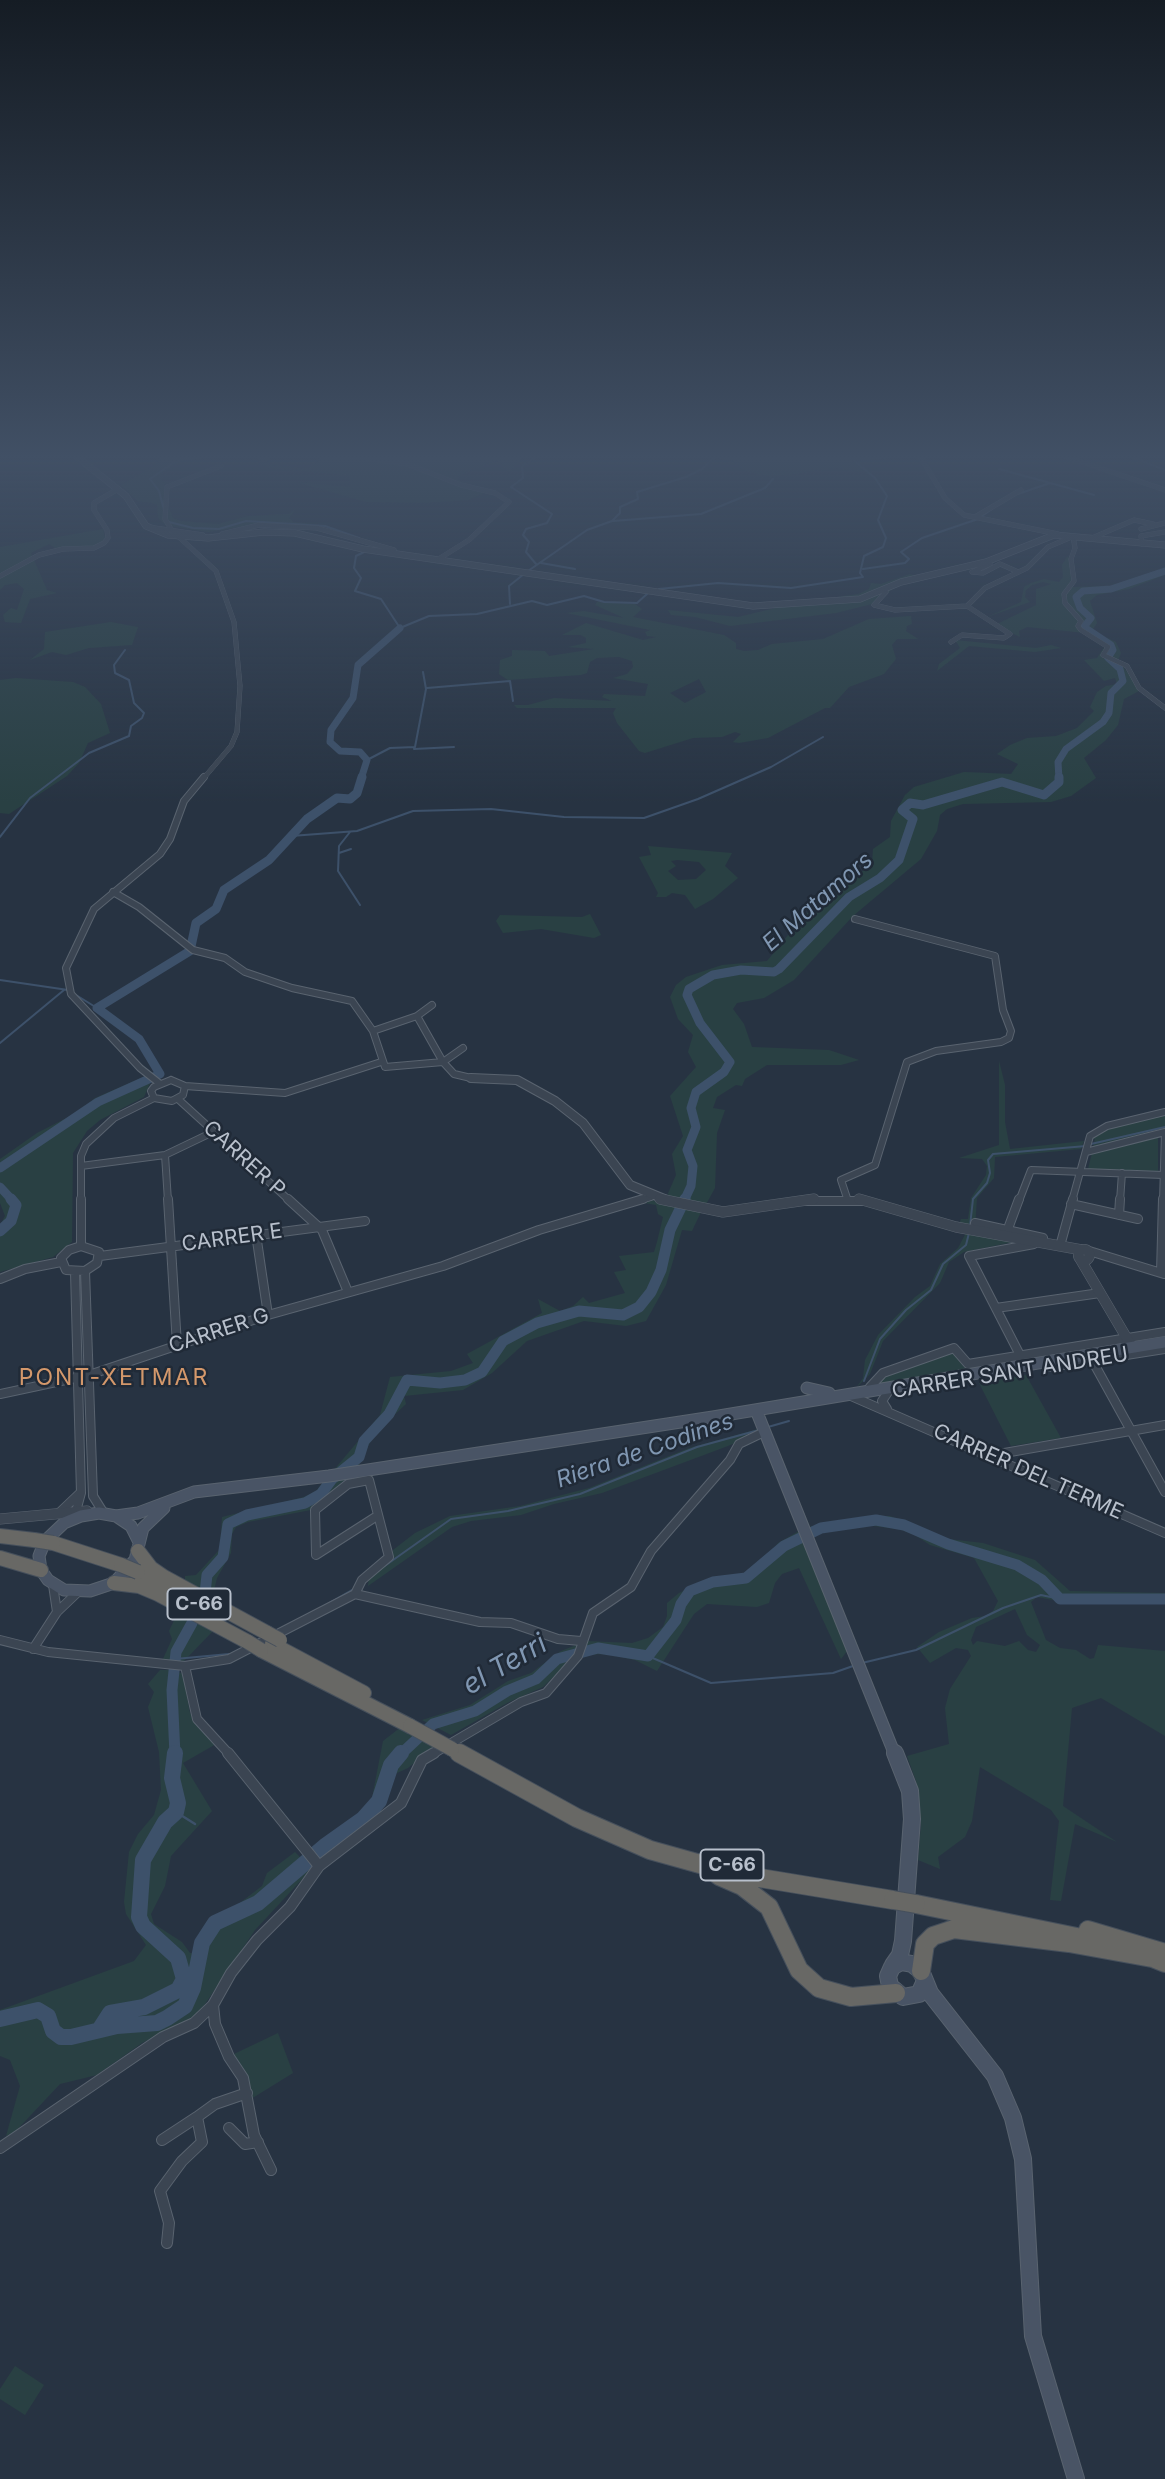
<!DOCTYPE html>
<html>
<head>
<meta charset="utf-8">
<style>
  body { margin:0 }
  canvas { display:block; background:#273342 }
</style>
</head>
<body>
<canvas width="1165" height="2479"></canvas>
<script>
const context = document.querySelector('canvas').getContext('2d');
context.lineJoin = 'round';
function fill(path, color) { context.fillStyle = color; context.fill(path, 'evenodd'); }
const shape = rows => new Path2D(rows.map(r => 'M' + r).join(''));
function stroke(path, color, width, dash) { context.strokeStyle = color; context.lineWidth = width; context.lineCap = dash ? 'butt' : 'round'; context.setLineDash(dash || []); context.stroke(path); }
function label(font, color, halo, rows, align = 'center') {
  context.font = font + ' Inter,sans-serif'; context.lineWidth = 5; context.setLineDash([]); context.textBaseline = 'middle'; context.strokeStyle = halo; context.fillStyle = color; for (const [text, x, y, turn = 0] of rows) {
    context.save(); context.translate(x, y); context.rotate((+turn || 0) * Math.PI / 180); context.textAlign = isNaN(turn) ? turn : align; if (halo) context.strokeText(text, 0, 0); context.fillText(text, 0, 0); context.restore();
  }
}
const green = shape([
  [160,456,222,456,178,461,161,474,160,479,164,483,166,500,173,518,181,521,218,524,248,516,289,514,295,509,289,518,293,522,318,524,259,524,208,532,165,525,158,518,157,504,138,501,121,485,156,465],
  [257,456,269,456,267,462,272,465,309,469,323,456,523,456,509,473,500,462,494,461,458,476,458,480,484,493,468,500,425,503,366,502,297,482,350,487,349,475,275,469,260,465],
  [707,456,914,456,852,461,862,469,860,472,837,468,770,477,746,471,732,461],
  [103,529,105,539,99,546,57,549,49,544,31,553,47,590,57,593,30,599,21,623,5,622,3,615,11,608,17,610,24,589,17,583,5,585,0,590,0,547],
  [1067,557,1073,558,1076,580,1072,587,1111,586,1165,569,1165,575,1129,589,1097,595,1090,601,1097,623,1092,631,1116,642,1121,653,1118,660,1141,690,1124,699,1118,725,1106,740,1084,758,1096,778,1071,796,1051,802,963,804,947,809,940,815,937,831,921,859,853,916,794,980,764,998,737,1003,733,1009,744,1024,752,1047,829,1050,859,1060,841,1065,767,1065,745,1079,742,1086,736,1085,717,1097,713,1108,725,1110,717,1133,715,1188,704,1208,666,1198,676,1175,672,1154,683,1136,670,1096,696,1067,688,1052,693,1035,678,1019,670,997,676,985,686,977,722,965,767,961,805,914,823,905,872,863,873,849,890,837,891,821,905,795,914,787,964,772,1011,774,1018,764,997,754,1010,745,1027,738,1056,736,1077,728,1094,711,1090,707,1097,692,1106,686,1117,684,1115,678,1104,681,1084,660,1097,658,1105,646,1085,633,1027,627,1019,631,1020,637,995,625,1036,605,1036,589,1051,584,1043,582,1032,585,1026,590,1025,597,1030,602,987,617,1021,602,1024,587,1031,583,1044,579,1059,582,1063,577,1062,565],
  [910,574,921,579,895,587,876,603,836,613,730,626,695,617,671,615,668,610,738,617,796,603,858,594,869,589,871,583,881,584],
  [597,602,635,604,642,609,633,617,724,635,736,643,736,649,744,651,758,650,772,644,823,639,869,619,911,616,912,624,907,626,906,631,918,639,897,639,892,645,896,659,884,674,849,687,830,708,825,708,768,738,739,743,733,742,741,734,735,732,722,737,693,738,645,753,639,751,617,723,613,713,616,708,517,708,514,705,528,705,554,698,612,701,602,697,604,694,645,696,648,684,613,678,627,674,633,667,632,661,619,657,597,658,590,662,587,673,581,675,508,680,499,674,500,660,512,656,512,650,545,651,549,656,594,649,568,647,586,643,586,638,581,635,562,635,586,623,643,640,656,637,647,636,645,632,650,630,566,613,584,611,624,618,595,605],
  [699,679,706,692,685,703,670,693],
  [111,622,138,627,132,645,89,648,66,655,52,652,30,660,44,649,45,632],
  [955,640,1036,648,1051,645,1061,648,1035,652,969,646,937,671,939,664,960,648],
  [16,678,73,682,85,687,101,704,110,733,88,743,79,763,67,776,9,814,0,813,0,680],
  [648,846,732,853,725,866,738,878,713,899,695,909,685,895,672,893,666,897,656,897,658,893,639,857,651,855],
  [677,860,699,862,706,870,696,879,678,880,668,871,676,866,671,861],
  [590,914,601,935,594,938,541,929,503,933,496,921,500,915,582,917],
  [999,1061,1005,1085,1005,1122,1010,1149,1084,1141,1081,1149,995,1157,994,1178,977,1198,975,1227,959,1224,961,1219,968,1219,971,1198,986,1175,987,1166,982,1159,959,1158,999,1145],
  [141,1078,150,1083,144,1097,100,1120,87,1131,73,1153,72,1242,53,1257,0,1272,0,1225,5,1216,0,1203,0,1159,37,1133,80,1111,95,1098],
  [1165,1114,1165,1130,1093,1147,1095,1139,1092,1139,1104,1130],
  [1158,1137,1158,1172,1088,1169,1092,1153],
  [651,1200,701,1212,692,1231,682,1230,666,1285,646,1321,626,1326,584,1321,527,1341,492,1373,463,1390,404,1396,406,1404,374,1434,358,1467,333,1471,380,1415,390,1377,451,1371,473,1363,467,1354,542,1313,538,1299,560,1311,573,1306,583,1297,589,1303,625,1293,614,1272,626,1270,619,1256,654,1252,657,1242,663,1217,658,1214,656,1205,644,1203],
  [967,1231,1013,1242,964,1252,949,1262,940,1283,883,1341,870,1374,856,1388,863,1378,865,1360,878,1335,915,1297,930,1286,940,1264,958,1248],
  [952,1352,964,1367,1010,1360,1011,1363,877,1384,882,1377],
  [1026,1375,1061,1438,1011,1446,979,1383],
  [758,1429,759,1432,728,1446,602,1493,554,1504,521,1515,471,1521,452,1527,368,1586,369,1576,390,1557,393,1550,415,1533,450,1516,520,1506,589,1488,689,1448],
  [348,1477,311,1510,248,1522,236,1527,232,1534,231,1553,217,1578,214,1590,217,1601,185,1583,185,1576,196,1575,220,1549,222,1517,304,1497,316,1491,324,1481],
  [890,1516,948,1539,983,1543,1035,1560,1070,1591,1165,1593,1163,1603,1074,1604,1037,1597,1031,1602,1046,1640,1060,1648,1076,1650,1090,1659,1094,1658,1098,1645,1165,1651,1165,1736,1101,1698,1072,1708,1063,1806,1117,1842,1075,1824,1061,1901,1050,1900,1059,1821,1051,1810,980,1767,972,1821,965,1837,938,1857,940,1869,918,1860,921,1824,916,1781,907,1756,949,1744,945,1708,950,1689,971,1656,968,1650,956,1648,930,1663,917,1647,939,1632,972,1618,985,1616,993,1611,998,1601,974,1558,930,1545,915,1535,899,1529,865,1525,811,1535,808,1527,855,1518],
  [1015,1609,1027,1635,1040,1645,1036,1652,1028,1650,1019,1641,1005,1646,977,1641,973,1645,971,1640,976,1627],
  [799,1531,848,1650,841,1659,799,1568,782,1574,775,1583,769,1603,757,1607,707,1604,694,1614,657,1671,635,1660,607,1654,576,1655,543,1687,509,1702,451,1735,422,1720,470,1705,508,1681,531,1673,561,1651,586,1641,632,1643,648,1638,663,1627,667,1616,667,1603,679,1593,711,1578,744,1575,760,1564,778,1543],
  [178,1612,213,1631,184,1661,162,1661,172,1639,169,1631],
  [160,1670,174,1670,183,1674,190,1713,216,1744,183,1763,212,1811,171,1856,165,1886,151,1914,154,1924,182,1942,190,1953,196,1953,215,1922,262,1886,267,1873,295,1852,302,1859,350,1825,372,1798,383,1741,401,1727,435,1746,408,1768,395,1774,379,1816,319,1861,255,1930,201,2010,188,2021,142,2043,97,2075,60,2084,14,2133,6,2136,20,2086,10,2060,0,2056,0,2010,134,1961,146,1945,126,1914,124,1902,129,1852,138,1834,154,1815,161,1790,159,1752,148,1707,154,1692,148,1684],
  [278,2033,293,2073,251,2099,250,2084,234,2054],
  [15,2366,44,2385,25,2415,0,2399,0,2389]
]);
const streamFar1 = shape([
  [1130,456,1165,470],
  [999,469,1094,495],
  [1018,494,1050,483],
  [164,510,159,491,150,479,173,463,192,456],
  [982,516,992,509],
  [613,521,701,514,765,488,773,479],
  [169,522,193,528,219,529,246,521,325,526,359,538],
  [364,552,356,556,354,568,361,578,355,591,381,599,400,628,429,616,477,614,532,601,547,605,584,596,604,602,637,603,647,594],
  [541,563,575,569],
  [536,564,526,552,529,542,523,535,526,529,547,523,552,514,511,487,523,478,522,466,538,456],
  [863,569,905,563,909,559,901,552,922,538,978,519],
  [528,571,587,530,612,521,620,513,620,507,638,499,637,492,686,477,702,469,716,456],
  [659,589,718,583,791,588,863,577,860,573,864,556,883,547,886,538,878,520,887,496,875,478,849,456],
  [510,604,509,586,524,574],
  [427,688,510,681,513,701],
  [414,749,454,747],
  [367,760,390,748,415,747,426,689,423,672],
  [350,832,339,846,338,871,360,905],
  [291,836,357,831,413,811,491,809,564,817,644,818,698,799,771,767,823,737],
  [0,837,30,798,89,753,129,736,131,726,142,718,144,713,134,703,129,680,115,673,114,665,125,650],
  [339,853,351,849],
  [0,980,68,990],
  [76,995,97,1008],
  [0,1043,64,990],
  [1091,1144,1165,1127],
  [970,1226,973,1199,987,1183,990,1173,988,1160,993,1154,1086,1146],
  [864,1381,880,1339,906,1310,931,1290,943,1264,966,1245,969,1233],
  [768,1427,789,1421],
  [379,1570,451,1519,508,1511,580,1494,697,1447,759,1430],
  [324,1606,352,1590],
  [648,1656,711,1683,833,1673,853,1666],
  [175,1659,229,1654],
  [862,1663,916,1650,1003,1608,1041,1595,1060,1599]
]);
const stream = shape([
  [176,1812,195,1824],
  [271,1891,276,1892]
]);
const riverFar3 = shape([
  [361,779,367,760,360,752,340,751,330,742,331,730,353,698,358,665,400,628],
  [1059,779,1058,762,1066,749,1103,722,1109,713,1111,693,1123,681,1120,669,1108,658,1113,650,1111,645,1084,627,1091,618,1080,608,1076,597,1083,591,1111,589,1165,571]
]);
const riverFar2 = shape([
  [0,1168,98,1102,160,1074,139,1039,97,1008,190,951,196,923,216,909,224,890,269,860,307,819,337,798,350,799,357,793,362,777],
  [0,1187,13,1201],
  [684,1201,691,1186,693,1166,687,1150,696,1127,691,1108,696,1092,724,1072,730,1062,700,1023,687,995,689,989,713,975,741,970,774,972,779,969,849,897,880,878,899,860,913,819,902,810,910,803,923,805,1002,782,1044,795,1059,782,1059,777]
]);
const riverFar1 = shape([
  [0,1231,11,1221,16,1205,11,1199],
  [205,1593,207,1575,223,1557,228,1524,247,1515,305,1503,321,1494,332,1479,359,1457,364,1441,389,1414,407,1380,440,1383,465,1380,482,1372,503,1341,537,1323,579,1311,623,1315,639,1307,651,1292,661,1270,670,1230,685,1199],
  [175,1755,172,1690,176,1652,192,1623],
  [400,1755,433,1724,475,1711,507,1691,536,1679,557,1659,598,1648,648,1656,676,1620,681,1604,690,1591,713,1582,746,1578,784,1546,821,1528,876,1520,904,1525,948,1544,1017,1565,1042,1580,1060,1599,1165,1599]
]);
const river = shape([
  [0,2019,38,2010,48,2016,53,2031,61,2037,71,2037,117,2026,157,2023,167,2018,185,2006,193,1988,202,1943,215,1923,258,1903,325,1846,363,1819,379,1801,391,1765,401,1753],
  [99,2030,110,2013,144,2007,178,1990,184,1979,178,1958,143,1926,139,1917,143,1860,165,1822,176,1812,178,1803,172,1778,175,1753]
]);
const minorFar3 = shape([
  [352,456,407,464,461,485,495,493,509,502,469,540,437,560],
  [920,456,945,498,964,515,1058,534],
  [1064,456,1165,490],
  [975,517,1021,490],
  [148,527,203,535],
  [171,529,165,519,167,487,221,466],
  [1141,529,1165,523],
  [222,534,259,525,317,528,394,550,392,554],
  [1073,536,1075,548,1071,559,1074,581,1064,594,1065,603,1081,621,1078,626,1081,630,1108,647,1103,655,1127,666,1139,688,1165,708],
  [179,537,216,571,234,622,240,686,237,732,231,746,203,779],
  [1092,538,1134,520,1153,524],
  [1142,544,1141,536,1165,532],
  [989,561,990,564,972,572,983,573,1000,564,1016,571],
  [0,576,39,555,63,549,94,548,104,543,108,538,107,530,94,510,94,503,118,489],
  [883,590,886,592,874,605,895,610,967,606,1010,634,1004,638,962,635,951,642],
  [967,606,985,588,1027,568,1048,547,1074,536]
]);
const minorFar2 = shape([
  [113,892,139,907,193,950,225,958,245,972,292,988,352,1001,373,1031,385,1067,443,1062,463,1048],
  [417,1016,432,1005],
  [373,1031,417,1016,443,1062,454,1074,471,1078],
  [171,1080,185,1086,183,1095,172,1101,154,1098,151,1091,154,1087,171,1080],
  [159,1083,140,1068,71,994,66,968,94,909,160,854,170,839,184,801,204,777],
  [185,1086,285,1093,381,1062],
  [178,1099,290,1201],
  [1086,1152,1165,1132,1163,1201],
  [165,1155,168,1201],
  [81,1166,165,1155,213,1132],
  [847,1198,841,1180,875,1165,907,1062,936,1051,1001,1042,1009,1038,1011,1031,1003,1010,995,956,855,919],
  [81,1201,81,1156,86,1144,114,1118,154,1098],
  [637,1201,651,1197],
  [1019,1201,1031,1170,1163,1175],
  [1072,1201,1090,1136,1107,1126,1165,1112],
  [1120,1201,1122,1173]
]);
const minorFar1 = shape([
  [81,1199,81,1246],
  [168,1199,177,1345],
  [288,1199,322,1230,348,1292],
  [1071,1204,1138,1219],
  [1119,1215,1120,1199],
  [975,1223,1043,1238],
  [256,1234,268,1315],
  [1006,1234,1019,1199],
  [81,1246,99,1252,97,1263,85,1271,66,1270,61,1258,69,1250,81,1246],
  [1060,1246,1073,1199],
  [1086,1250,1164,1274],
  [100,1256,365,1221],
  [85,1271,93,1496,103,1512],
  [75,1272,81,1493,75,1515],
  [1161,1273,1163,1199],
  [0,1279,25,1269,61,1262],
  [996,1308,1100,1293],
  [1021,1357,969,1256,1034,1244],
  [1092,1360,1165,1492],
  [1050,1367,1165,1349],
  [870,1387,883,1373,954,1348,968,1364,1165,1332],
  [0,1394,89,1375,268,1315,443,1266,539,1230,643,1199],
  [851,1396,1165,1533],
  [887,1409,882,1401,888,1392],
  [993,1455,1165,1425],
  [59,1513,80,1493],
  [53,1585,57,1612],
  [355,1594,480,1622,511,1623,558,1639,581,1641],
  [0,1640,48,1652,185,1666,229,1659,355,1594,362,1580,389,1557,369,1480,348,1484,315,1510,316,1555,377,1516],
  [33,1649,57,1612,78,1592],
  [185,1666,197,1719,230,1755],
  [431,1755,521,1702,546,1693,578,1656,593,1613,631,1587,651,1551,730,1460,739,1444,764,1432]
]);
const minor = shape([
  [228,1753,319,1866],
  [213,2005,215,2024,229,2057,243,2078,254,2135,271,2170],
  [229,2128,245,2144,258,2142],
  [162,2140,197,2117],
  [0,2148,163,2037,194,2023,213,2005,231,1973,257,1940,290,1907,319,1866,401,1803,422,1760,434,1753],
  [167,2243,169,2223,160,2191,182,2161,202,2142,197,2117,215,2104,247,2093]
]);
const tertiaryFar2 = shape([
  [76,456,126,496,146,526,168,535,208,538,264,532,295,533,363,549,753,606,860,599,901,582,986,562,1054,535,1165,545]
]);
const tertiaryFar1 = shape([
  [471,1078,517,1080,555,1101,583,1123,630,1185,669,1201],
  [801,1201,865,1201]
]);
const tertiary = shape([
  [660,1199,723,1212,814,1199],
  [859,1199,956,1227,1082,1250],
  '1078.5 1255a5.5 5.5 0 1 1 11 0a5.5 5.5 0 1 1-11 0Z',
  [1079,1257,1132,1347],
  [0,1519,87,1511]
]);
const secondaryFar1 = shape([
  [807,1388,829,1393],
  [756,1410,895,1755],
  [116,1516,138,1513,194,1492,329,1476,713,1417,1165,1342],
  [138,1540,131,1526,116,1516,99,1513,81,1516,64,1523,45,1541,39,1556,41,1570,48,1580,64,1590,90,1591,114,1583,135,1560,143,1528,164,1508]
]);
const secondary = shape([
  [893,1965,900,1955,903,1941,912,1819,910,1791,895,1753],
  [925,1981,919,1994,903,1997,890,1986,888,1976,892,1967,901,1962,912,1964,921,1971,930,1993,995,2076,1013,2118,1023,2159,1033,2336,1076,2479]
]);
const trunkFar1 = shape([
  [0,1536,34,1540],
  [53,1543,121,1565],
  [138,1551,151,1568,164,1577,267,1633],
  [0,1558,41,1570],
  [138,1572,167,1586],
  [114,1583,139,1586,158,1594,248,1642],
  [272,1644,364,1693],
  [261,1650,410,1726],
  [452,1749,462,1755]
]);
const trunk = shape([
  [459,1753,577,1818,650,1850,736,1874,893,1900],
  [719,1876,742,1886,769,1907,799,1970,819,1988,851,1997,896,1993],
  [916,1904,1101,1942],
  [1088,1930,1165,1953],
  [1145,1955,1165,1963],
  [921,1971,925,1944,933,1936,954,1929,1069,1943,1152,1958]
]);
const trunkBridgeFar1 = shape([
  [34,1540,53,1543],
  [121,1565,138,1572],
  [267,1633,280,1640],
  [248,1642,261,1650],
  [410,1726,452,1749]
]);
const trunkBridge = shape([
  [893,1900,916,1904]
]);
const shields = [
  [199,1604,63],
  [732,1865,63]
];
const shieldNames = [
  ["C-66",199,1604],
  ["C-66",732,1865]
];
const streetNames = [
  ["CARRER P",244,1159,42],
  ["CARRER E",232,1238,-8],
  ["CARRER G",219,1331,-18],
  ["CARRER SANT ANDREU",1010,1373,-9],
  ["CARRER DEL TERME",1028,1472,24]
];
const waterNames = [
  ["El Matamors",818,902,-41],
  ["Riera de Codines",645,1451,-19]
];
const neighbourhoodNames = [
  ["PONT-XETMAR",114,1378]
];
const nearWaternames = [
  ["el Terri",505,1665,-30]
];
fill(green, '#294043');
stroke(streamFar1, '#3d516a', 2);
stroke(stream, '#3d516a', 2.5);
stroke(riverFar3, '#3d516a', 7);
stroke(riverFar2, '#3d516a', 9);
stroke(riverFar1, '#3d516a', 11);
stroke(river, '#3d516a', 16);
stroke(minorFar3, '#59636f', 5);
stroke(minorFar2, '#59636f', 8);
stroke(minorFar1, '#59636f', 10);
stroke(minor, '#59636f', 12);
stroke(tertiaryFar2, '#59636f', 7);
stroke(tertiaryFar1, '#59636f', 10);
stroke(tertiary, '#59636f', 11);
stroke(secondaryFar1, '#59636f', 13);
stroke(secondary, '#59636f', 18);
stroke(trunkFar1, '#46505c', 16);
stroke(trunk, '#46505c', 20);
stroke(minorFar3, '#3b4552', 4.5);
stroke(minorFar2, '#3b4552', 6);
stroke(minorFar1, '#3b4552', 8);
stroke(minor, '#3b4552', 10);
stroke(tertiaryFar2, '#3b4552', 6);
stroke(tertiaryFar1, '#3b4552', 8);
stroke(tertiary, '#3b4552', 10);
stroke(secondaryFar1, '#495465', 11);
stroke(secondary, '#495465', 16);
stroke(trunkFar1, '#686865', 14);
stroke(trunk, '#686865', 18);
stroke(trunkBridgeFar1, '#46505c', 16, []);
stroke(trunkBridge, '#46505c', 20, []);
stroke(trunkBridgeFar1, '#686865', 14);
stroke(trunkBridge, '#686865', 18);
const sky = context.createLinearGradient(0, 0, 0, 803);
sky.addColorStop(0, '#151c24');
sky.addColorStop(0.57, '#415065');
sky.addColorStop(1, '#41506500');
context.fillStyle = sky;
context.fillRect(0, 0, 1165, 803);
for (const [x, y, w] of shields) { const box = new Path2D(); box.roundRect(x - w / 2, y - 15.5, w, 31, 5); context.fillStyle = '#202a37'; context.fill(box); stroke(box, '#b8c0cc', 2); }
label('bold 19px', '#b8c0cc', null, shieldNames);
label('21px', '#b8c0cc', '#202a37', streetNames);
label('italic 23px', '#8097b2', '#202a37', waterNames);
context.letterSpacing = '2px';
label('23px', '#d4986b', '#202a37', neighbourhoodNames);
context.letterSpacing = '0px';
label('italic 28px', '#8097b2', '#202a37', nearWaternames);
</script>
</body>
</html>
